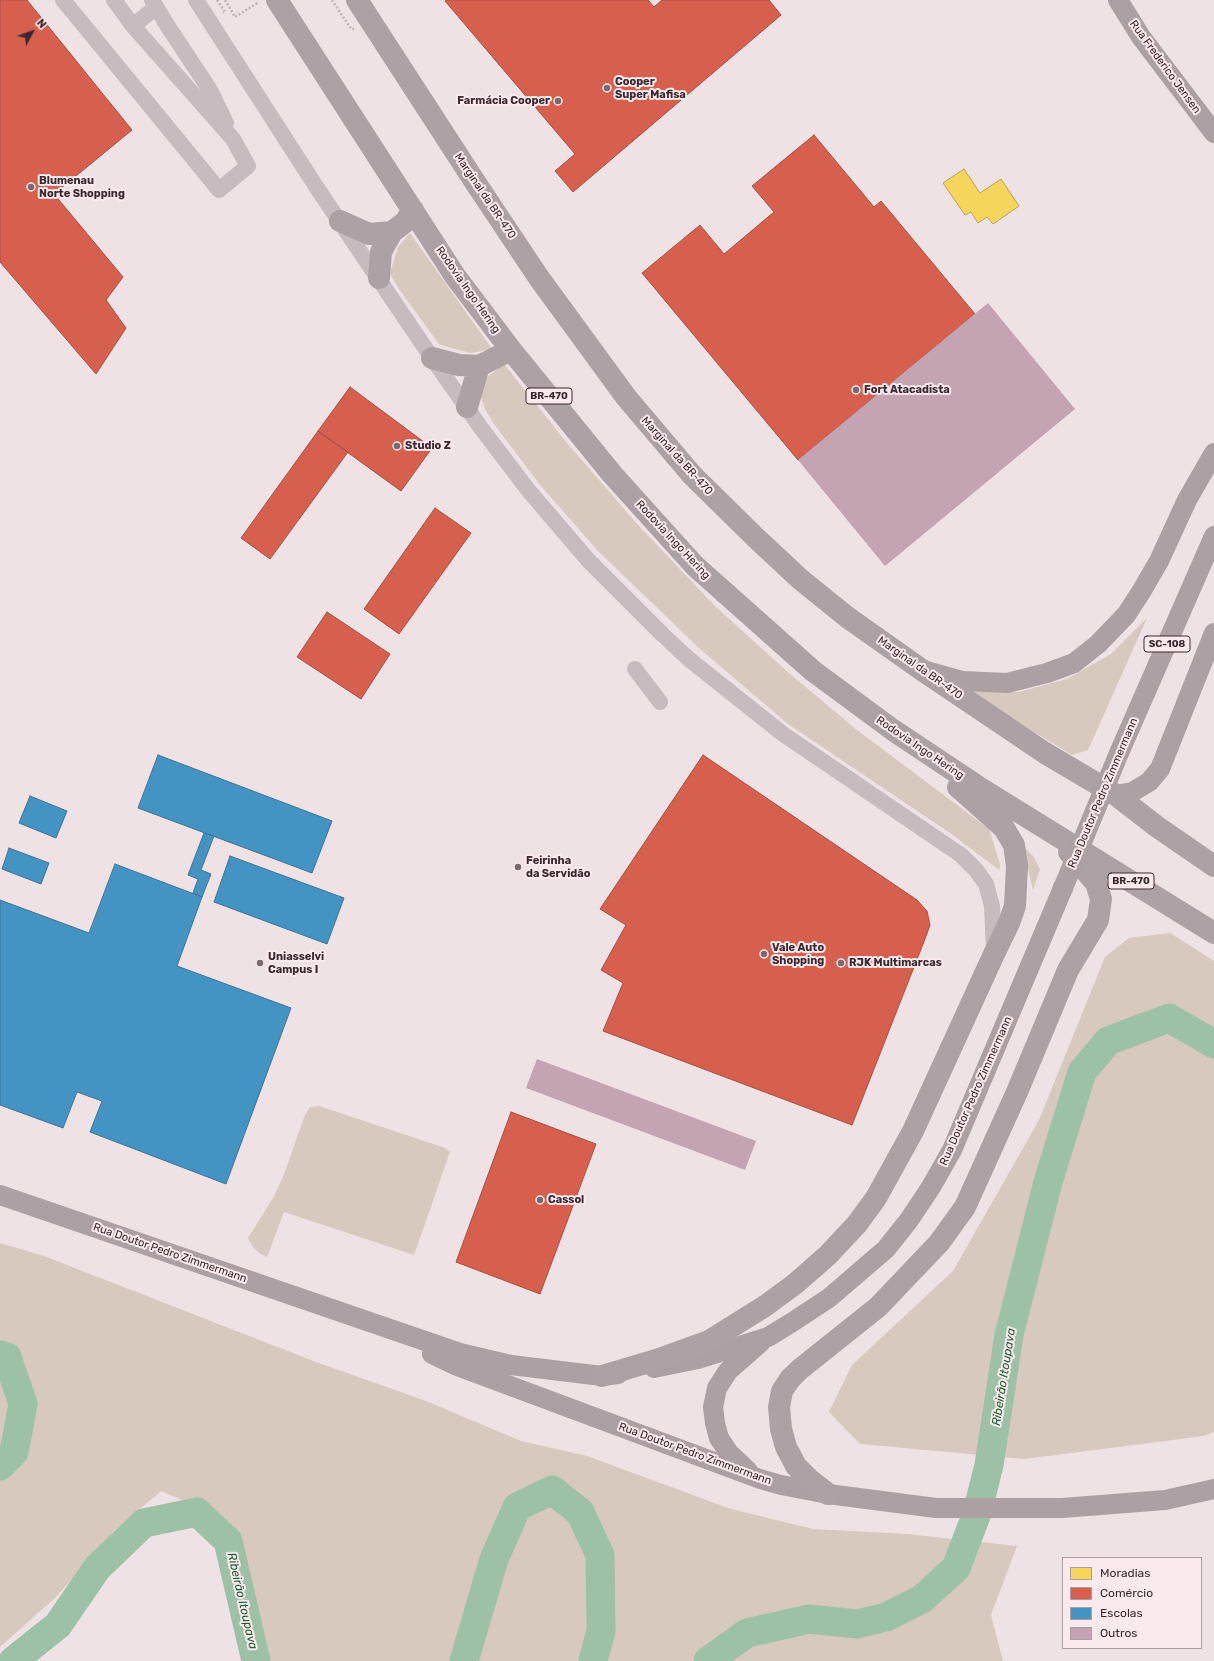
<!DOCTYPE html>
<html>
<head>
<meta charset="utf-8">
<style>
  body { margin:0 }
  #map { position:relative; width:1214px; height:1661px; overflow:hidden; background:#efe2e5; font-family:Rubik,sans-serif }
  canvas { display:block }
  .legend { position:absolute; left:1062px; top:1557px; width:140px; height:92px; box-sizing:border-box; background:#fbeaed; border:1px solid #ae9da1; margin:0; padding:5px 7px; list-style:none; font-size:12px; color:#3a2930 }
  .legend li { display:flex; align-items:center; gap:8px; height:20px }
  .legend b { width:20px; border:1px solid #ae9da1 }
  .north { position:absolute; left:12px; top:12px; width:40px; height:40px; -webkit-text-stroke:3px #fbeaed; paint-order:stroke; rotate:49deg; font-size:11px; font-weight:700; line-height:16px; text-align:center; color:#3a2930 }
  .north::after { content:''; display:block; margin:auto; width:14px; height:18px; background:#3a2930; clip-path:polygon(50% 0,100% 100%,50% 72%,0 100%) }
</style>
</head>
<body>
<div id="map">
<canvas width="1214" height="1661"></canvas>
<ul class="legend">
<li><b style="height:11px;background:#f6d55c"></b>Moradias</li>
<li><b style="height:11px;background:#d6604d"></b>Comércio</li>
<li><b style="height:11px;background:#4393c3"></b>Escolas</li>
<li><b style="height:11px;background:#c4a3b2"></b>Outros</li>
</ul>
<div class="north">N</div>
</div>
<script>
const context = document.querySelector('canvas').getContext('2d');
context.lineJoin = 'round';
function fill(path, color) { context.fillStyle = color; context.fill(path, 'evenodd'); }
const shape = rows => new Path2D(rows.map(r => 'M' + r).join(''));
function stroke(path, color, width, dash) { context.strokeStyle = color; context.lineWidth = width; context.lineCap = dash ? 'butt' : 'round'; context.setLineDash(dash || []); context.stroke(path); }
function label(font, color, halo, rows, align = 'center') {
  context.font = font + ' Rubik,sans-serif'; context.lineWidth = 4; context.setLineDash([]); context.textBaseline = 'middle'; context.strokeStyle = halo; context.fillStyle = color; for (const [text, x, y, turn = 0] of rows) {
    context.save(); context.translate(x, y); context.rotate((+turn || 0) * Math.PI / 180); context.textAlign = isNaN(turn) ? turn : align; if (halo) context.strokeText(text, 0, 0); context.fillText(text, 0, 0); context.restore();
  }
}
const green = shape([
  [410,233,492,349,471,353,454,349,439,344,425,325,397,286,390,273,398,247],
  [504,364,567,443,638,525,717,608,790,674,857,730,989,829,1000,864,999,870,950,833,788,724,699,648,598,551,541,486,494,424,485,409,479,391,482,381],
  [1147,618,1088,750,1072,755,968,692,1019,692,1067,679,1111,654],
  [1026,849,1034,857,1040,869,1033,890,1026,861],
  [1170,933,1214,961,1214,1432,1204,1436,1024,1459,860,1444,829,1412,852,1365,953,1271,1039,1120,1105,957,1129,938],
  [319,1106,445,1148,450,1152,414,1255,284,1212,267,1257,259,1253,253,1247,248,1238,273,1198,283,1177,305,1115,310,1107],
  [0,1243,44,1256,316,1362,426,1401,521,1441,587,1456,731,1509,813,1529,907,1534,1017,1546,991,1615,1003,1661,265,1661,263,1656,251,1579,225,1518,161,1491,114,1531,56,1597,0,1647]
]);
const homes = shape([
  [964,169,980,193,1001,179,1019,206,993,224,987,217,978,223,971,212,965,215,943,183,964,169]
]);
const shops = shape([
  [0,0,27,0,132,130,54,194,123,277,106,300,126,328,96,374,0,262,0,0],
  [447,0,648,0,654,7,662,0,769,0,781,15,573,192,555,171,575,154,445,1,447,0],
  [814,135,874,207,881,201,975,314,798,460,642,273,700,225,724,254,774,212,752,186,814,135],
  [350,387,432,448,401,491,318,431,350,387],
  [318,431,348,452,270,559,241,538,318,431],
  [435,508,471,533,399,634,364,609,435,508],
  [327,612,390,654,361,699,297,657,327,612],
  [703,755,917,900,927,911,930,925,925,939,852,1125,603,1031,623,983,601,970,626,925,600,909,703,755],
  [511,1112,596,1144,540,1294,456,1262,511,1112]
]);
const schools = shape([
  [158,755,332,821,312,873,138,808,158,755],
  [30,796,67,811,56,838,19,823,30,796],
  [204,833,214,836,201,870,211,874,202,897,193,893,198,879,188,875,204,833],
  [9,848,49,863,41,884,2,869,9,848],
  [230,856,344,898,327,944,214,902,230,856],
  [115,864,202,897,177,966,291,1008,226,1184,90,1132,102,1101,77,1092,63,1128,0,1105,0,900,89,933,115,864]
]);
const river = shape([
  [0,1355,7,1357,23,1404,14,1452,0,1466],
  [13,1661,58,1625,97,1568,144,1523,197,1512,228,1541,256,1661],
  [464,1661,494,1559,517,1507,552,1490,580,1512,600,1555,601,1631,593,1661],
  [708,1661,747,1633,809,1619,857,1624,886,1617,922,1599,956,1568,977,1513,989,1465,1009,1335,1048,1182,1082,1072,1108,1041,1169,1018,1214,1044]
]);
const building = shape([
  [988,303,1075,409,885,566,798,460],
  [537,1059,756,1141,745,1170,526,1088]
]);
const path = shape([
  [217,0,225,12,223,13],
  [225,0,235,17,259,2],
  [332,0,351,29,354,29]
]);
const minor = shape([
  [63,0,219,190,248,166,233,139,133,26,114,0],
  [152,0,167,25,210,90,226,123],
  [196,0,317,188,432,358,481,428,529,491,588,560,663,635,690,660,783,734,961,855,976,870,986,884,992,906,994,952],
  [133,26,156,7],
  [635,669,660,702]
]);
const major = shape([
  [1118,0,1141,37,1214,133],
  [926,671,962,681,1007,683,1047,673,1074,663,1098,644,1126,615,1141,592,1159,561,1187,500,1214,453],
  [1119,753,1214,536],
  [1116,795,1132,792,1149,782,1160,769,1214,633],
  [0,1195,460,1353,511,1365,602,1376,618,1374],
  [432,1354,457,1366,760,1479,781,1485,828,1494,936,1508,1062,1508,1165,1500,1214,1489],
  [654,1368,698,1359,768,1337,791,1323,829,1298,886,1249,909,1220,931,1187,952,1150,1063,888],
  [748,1471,729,1453,719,1438,715,1423,713,1407,717,1388,728,1371,760,1343]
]);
const highway = shape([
  [277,0,455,276,511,350,612,474,695,566,813,671,893,730,977,786,1214,933],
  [357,0,475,182,539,278,626,397,692,475,755,537,800,579,847,617,922,670,1045,753,1116,795,1156,826,1214,866],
  [340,221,369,234,392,232],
  [379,278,381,252,392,232,405,222,413,210],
  [432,358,459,365,479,366,511,350],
  [467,407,479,366],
  [602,1376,656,1360,709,1341,765,1306,795,1284,828,1255,857,1224,876,1198,913,1131,994,954,1009,923,1015,906,1017,866,1014,845,1004,828,958,787],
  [828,1494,810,1480,796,1466,786,1447,781,1429,779,1407,782,1391,790,1379,799,1370,878,1307,939,1243,965,1207,1017,1092,1068,970,1098,920,1101,899,1096,883,1069,852]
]);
const majorBridge = shape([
  [1063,888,1119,753]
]);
const markers = [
  [607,88,4,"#796a6f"],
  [558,101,4,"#796a6f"],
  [31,187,4,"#796a6f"],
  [856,390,4,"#796a6f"],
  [397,446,4,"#796a6f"],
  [518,867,4,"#796a6f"],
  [764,954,4,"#796a6f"],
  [260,963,4,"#796a6f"],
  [841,963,4,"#796a6f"],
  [540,1200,4,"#796a6f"]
];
const shields = [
  [549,396,46],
  [1167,644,46],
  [1131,881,46]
];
const shieldNames = [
  ["BR-470",549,396],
  ["SC-108",1167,644],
  ["BR-470",1131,881]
];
const streetNames = [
  ["Rua Frederico Jensen",1165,67,54],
  ["Marginal da BR-470",485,196,56],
  ["Rodovia Ingo Hering",468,290,55],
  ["Marginal da BR-470",677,456,48],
  ["Rodovia Ingo Hering",673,540,47],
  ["Marginal da BR-470",920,668,35],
  ["Rodovia Ingo Hering",920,748,34],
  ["Rua Doutor Pedro Zimmermann",1103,793,-67],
  ["Rua Doutor Pedro Zimmermann",976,1091,-66],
  ["Rua Doutor Pedro Zimmermann",170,1253,19],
  ["Rua Doutor Pedro Zimmermann",695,1454,20]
];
const poiNames = [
  ["Cooper",615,82],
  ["Super Mafisa",615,95],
  ["Farmácia Cooper",550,101,"right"],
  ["Blumenau",39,181],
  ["Norte Shopping",39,194],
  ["Fort Atacadista",864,390],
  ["Studio Z",405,446],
  ["Feirinha",526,861],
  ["da Servidão",526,874],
  ["Vale Auto",772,948],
  ["Shopping",772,961],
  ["Uniasselvi",268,957],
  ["Campus I",268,970],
  ["RJK Multimarcas",849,963],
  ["Cassol",548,1200]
];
const waterNames = [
  ["Ribeirão Itoupava",1004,1377,-81],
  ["Ribeirão Itoupava",242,1601,77]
];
fill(green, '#d7c9bd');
fill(homes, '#f6d55c');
stroke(homes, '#bea14f', 1);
fill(shops, '#d6604d');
stroke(shops, '#a75044', 1);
fill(schools, '#4393c3');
stroke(schools, '#407397', 1);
stroke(river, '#9dc1a6', 29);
fill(building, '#c4a3b2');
stroke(path, '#c1b3b7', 2.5, [2, 2]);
stroke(minor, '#c8bbbf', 16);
stroke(major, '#ada0a4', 20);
stroke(highway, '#aea1a5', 22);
stroke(majorBridge, '#ada0a4', 20);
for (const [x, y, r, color] of markers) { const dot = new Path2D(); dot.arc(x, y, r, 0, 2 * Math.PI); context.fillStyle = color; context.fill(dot); stroke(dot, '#fbeaed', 1.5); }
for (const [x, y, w] of shields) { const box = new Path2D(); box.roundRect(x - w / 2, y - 8, w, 16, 3); context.fillStyle = '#fbeaed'; context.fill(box); stroke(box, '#3a2930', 1); }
label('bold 10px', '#3a2930', null, shieldNames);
label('11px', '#3a2930', '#fbeaed', streetNames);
label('bold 11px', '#3a2930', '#fbeaed', poiNames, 'left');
label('italic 12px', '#1b5e31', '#fbeaed', waterNames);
</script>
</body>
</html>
